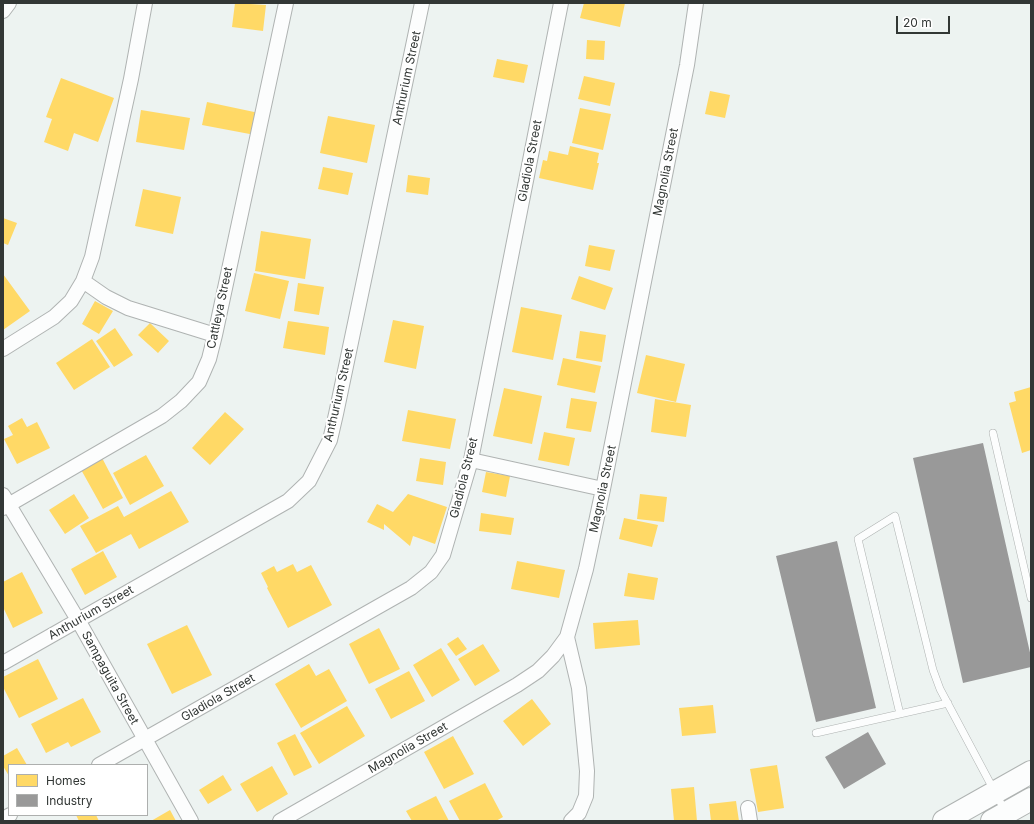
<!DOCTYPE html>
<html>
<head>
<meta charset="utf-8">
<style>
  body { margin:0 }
  #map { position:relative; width:1034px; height:824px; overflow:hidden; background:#edf3f1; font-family:Inter,sans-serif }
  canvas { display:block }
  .frame { position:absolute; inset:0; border:4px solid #323735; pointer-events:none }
  .legend { position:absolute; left:8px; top:764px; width:140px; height:52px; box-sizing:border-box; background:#fff; border:1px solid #adafae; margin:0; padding:5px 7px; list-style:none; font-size:12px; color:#323735 }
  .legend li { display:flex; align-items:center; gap:8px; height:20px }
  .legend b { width:20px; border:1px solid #adafae }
  .scale { position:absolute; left:896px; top:16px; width:54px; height:18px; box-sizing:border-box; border:2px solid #323735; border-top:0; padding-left:5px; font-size:12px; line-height:14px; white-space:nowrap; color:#323735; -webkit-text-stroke:3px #fff; paint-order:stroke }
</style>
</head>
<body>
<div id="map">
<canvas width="1034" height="824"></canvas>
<div class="frame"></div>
<ul class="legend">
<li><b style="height:11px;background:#ffd966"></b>Homes</li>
<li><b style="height:11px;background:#999"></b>Industry</li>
</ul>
<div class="scale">20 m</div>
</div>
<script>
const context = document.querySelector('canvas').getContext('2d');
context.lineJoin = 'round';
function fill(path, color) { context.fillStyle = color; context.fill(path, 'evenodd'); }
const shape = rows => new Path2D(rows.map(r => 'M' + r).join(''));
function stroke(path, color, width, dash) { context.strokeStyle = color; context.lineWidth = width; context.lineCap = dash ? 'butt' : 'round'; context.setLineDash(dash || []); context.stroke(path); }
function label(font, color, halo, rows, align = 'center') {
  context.font = font + ' Inter,sans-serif'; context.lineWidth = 4; context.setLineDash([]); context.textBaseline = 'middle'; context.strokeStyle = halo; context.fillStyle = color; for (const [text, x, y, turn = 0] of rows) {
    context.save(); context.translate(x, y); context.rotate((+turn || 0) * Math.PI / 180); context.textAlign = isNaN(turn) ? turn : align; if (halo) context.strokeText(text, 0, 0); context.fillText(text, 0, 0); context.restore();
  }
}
const homes = shape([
  [235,3,266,5,263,31,232,27],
  [584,3,625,3,620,27,580,18],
  [587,40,605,41,604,60,586,59],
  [497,59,528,65,524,83,493,77],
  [584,76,615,83,610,106,578,99],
  [61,78,114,98,98,142,74,133,68,151,44,142,52,119,46,117],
  [710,91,730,95,725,118,705,114],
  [207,102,259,113,255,135,202,125],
  [580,108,611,114,603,150,572,143],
  [141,110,190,118,184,150,136,142],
  [328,116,375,125,367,163,320,153],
  [570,146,599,153,597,163,599,163,593,190,539,178,543,160,547,161,549,151,568,155],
  [323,167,353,173,348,195,318,189],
  [408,175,430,178,428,195,406,192],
  [143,189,181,197,173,234,135,226],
  [3,218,17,223,8,245,3,243],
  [261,231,311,239,305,279,255,271],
  [589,245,615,250,610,271,585,266],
  [254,273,289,281,280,319,245,311],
  [3,274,30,311,3,330],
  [579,276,613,288,605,310,571,299],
  [298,283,324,287,319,315,294,311],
  [95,301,113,311,99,334,82,324],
  [521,307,562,315,553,360,512,352],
  [393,320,424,326,416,369,384,362],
  [288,321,329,327,325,355,283,348],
  [150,323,169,341,158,353,138,335],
  [115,328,133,355,114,367,96,341],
  [580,331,606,335,602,362,576,358],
  [92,339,110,367,74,390,56,363],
  [646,355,685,364,676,402,637,393],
  [563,358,601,366,595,393,557,385],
  [1031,387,1031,450,1022,453,1009,403,1016,401,1014,392],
  [504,388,542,396,532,444,493,436],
  [571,398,597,402,591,432,566,428],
  [655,399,691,405,686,437,651,432],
  [408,410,456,419,450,449,402,441],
  [225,412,244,429,210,465,192,448],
  [22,418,27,427,37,422,50,448,17,464,4,439,13,435,8,426],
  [544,432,575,438,569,466,538,460],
  [100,454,123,498,103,509,79,466],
  [146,455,164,486,130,505,113,473],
  [420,458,446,462,443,485,416,481],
  [486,472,510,476,506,497,482,492],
  [171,491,189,522,139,549,131,534,96,553,80,526,118,506,124,517],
  [74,494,89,518,65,534,49,510],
  [408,494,447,507,435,544,413,536,410,546,384,524,384,530,367,522,377,504,393,512],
  [640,494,667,497,664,522,637,519],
  [481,513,514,518,511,535,479,531],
  [624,518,658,525,652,547,619,539],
  [103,551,117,577,85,595,71,569],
  [517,561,565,570,559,598,511,589],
  [293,564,297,572,311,565,332,605,288,628,267,588,268,587,261,573,274,566,277,572],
  [22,572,43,613,13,628,3,607,3,582],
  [628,573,658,578,654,600,624,596],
  [638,620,640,645,595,649,593,623],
  [187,625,212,675,172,694,147,644],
  [379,628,400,669,369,684,349,644],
  [458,637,467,649,456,656,447,644],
  [483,644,500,671,475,686,458,659],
  [441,648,460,680,432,697,413,665],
  [38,659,58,699,19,718,3,687,3,677],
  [309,664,316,676,329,669,347,701,301,728,275,684],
  [409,671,425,701,391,719,375,689],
  [83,698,101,732,71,747,68,742,46,753,31,724],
  [532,699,551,724,523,746,503,721],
  [713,705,716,733,682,736,679,708],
  [347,706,365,736,319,764,300,733],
  [295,734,312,767,294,776,277,743],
  [453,736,474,774,444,789,424,752],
  [17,748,27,765,9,765,9,776,3,766,3,756],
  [777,765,784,808,758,812,750,769],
  [272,766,288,794,257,812,240,784],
  [223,775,232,790,208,804,199,790],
  [485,783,503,817,496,821,460,821,449,801],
  [694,787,697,821,674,821,671,789],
  [436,796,449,821,412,821,406,811],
  [736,801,739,821,711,821,709,804],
  [170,810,176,821,151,821],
  [76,815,96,815,99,821,79,821]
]);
const industry = shape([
  [983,443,1031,657,1031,667,963,683,913,458],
  [837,541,876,708,816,722,776,556],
  [868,732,886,764,844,789,825,757]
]);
const service = shape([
  [993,433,1031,598],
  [900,714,858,539,895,516,933,670,940,689,1005,811],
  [816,733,948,703]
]);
const minor = shape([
  [3,11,9,3],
  [83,281,106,297,128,308,215,335],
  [3,349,54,317,71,301,83,281,92,257,131,79,145,3],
  [471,460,603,489],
  [3,495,78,620,191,821],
  [3,508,162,416,181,401,199,382,209,359,215,335,286,3],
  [567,637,579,688,587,771,586,796,579,813,571,821],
  [3,663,288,501,309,481,330,440,336,414,422,3],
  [99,765,411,588,431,572,443,555,471,460,561,3],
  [748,808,750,821],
  [3,819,10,815],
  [280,821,517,685,538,671,553,656,567,637,586,569,603,489,673,135,687,65,696,3]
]);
const trunk = shape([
  [944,821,1031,772],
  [992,821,1031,799]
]);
const streetNames = [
  ["Anthurium Street",407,78,-78],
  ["Gladiola Street",530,161,-79],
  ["Magnolia Street",666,172,-79],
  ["Cattleya Street",220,308,-78],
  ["Anthurium Street",339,395,-77],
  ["Gladiola Street",464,478,-76],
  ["Magnolia Street",603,489,-78],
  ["Anthurium Street",91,613,-30],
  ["Sampaguita Street",110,678,61],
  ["Gladiola Street",218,698,-30],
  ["Magnolia Street",408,748,-30]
];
fill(homes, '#ffd966');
fill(industry, '#999');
stroke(service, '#afb3b2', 8);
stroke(minor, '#afb3b2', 16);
stroke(trunk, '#afb3b2', 24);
stroke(service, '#fcfdfd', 7);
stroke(minor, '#fcfdfd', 14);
stroke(trunk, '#fcfdfd', 22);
label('12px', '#323735', '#fff', streetNames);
</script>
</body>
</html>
